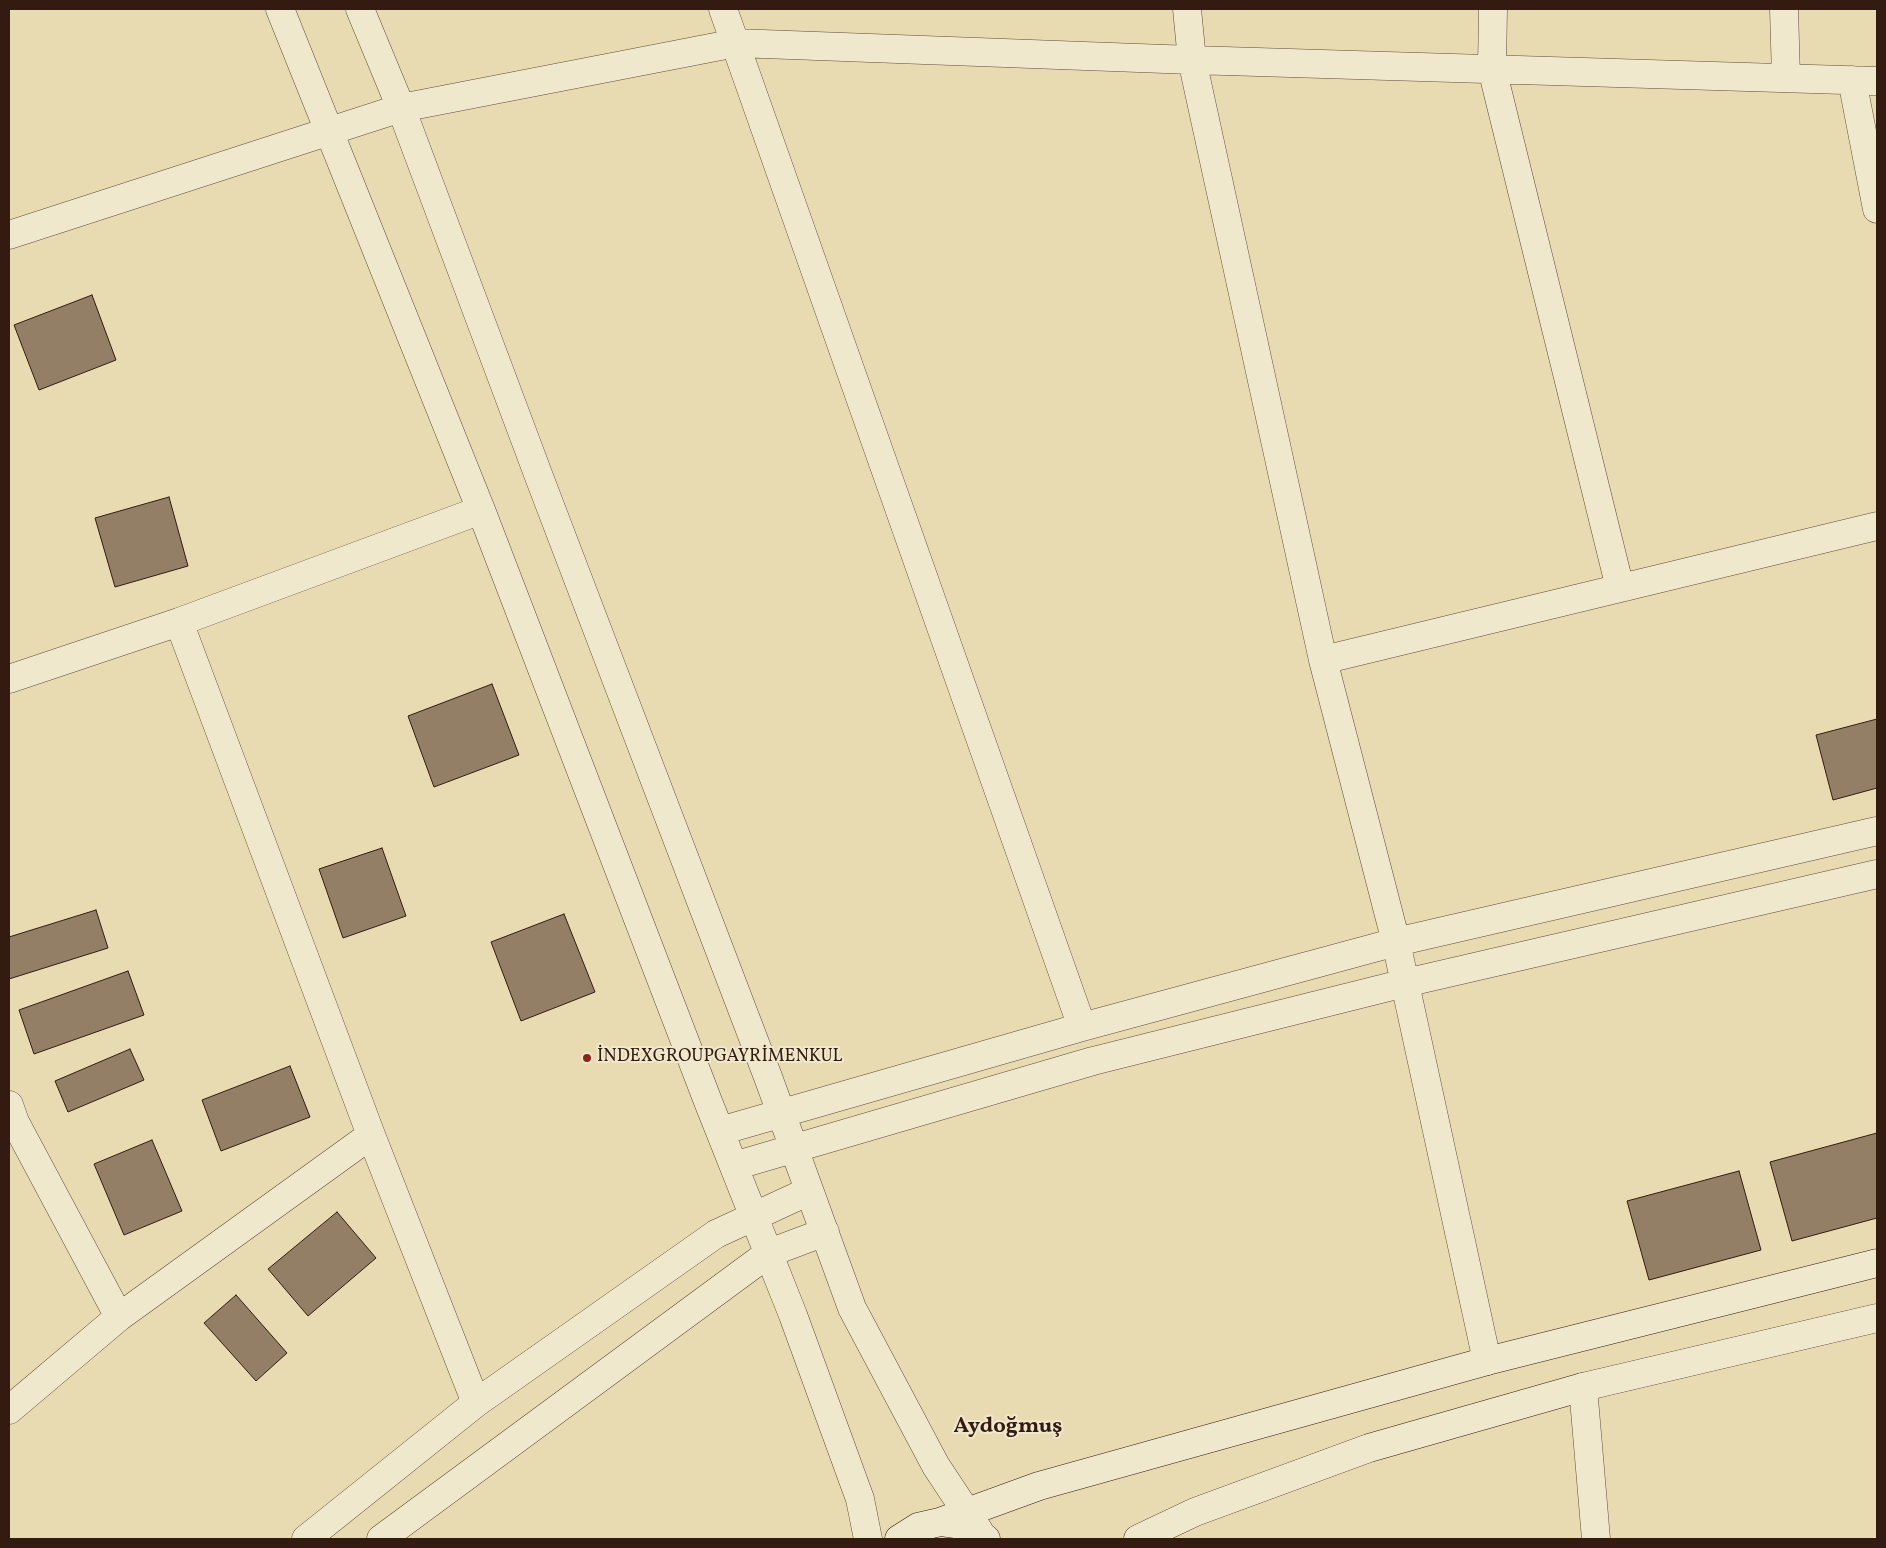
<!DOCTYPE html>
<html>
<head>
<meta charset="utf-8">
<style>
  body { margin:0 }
  #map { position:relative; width:1886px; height:1548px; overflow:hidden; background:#e8dbb2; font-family:Vollkorn,serif }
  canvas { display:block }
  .frame { position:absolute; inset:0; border:10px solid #341b11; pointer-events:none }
</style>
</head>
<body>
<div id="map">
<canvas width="1886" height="1548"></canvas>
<div class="frame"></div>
</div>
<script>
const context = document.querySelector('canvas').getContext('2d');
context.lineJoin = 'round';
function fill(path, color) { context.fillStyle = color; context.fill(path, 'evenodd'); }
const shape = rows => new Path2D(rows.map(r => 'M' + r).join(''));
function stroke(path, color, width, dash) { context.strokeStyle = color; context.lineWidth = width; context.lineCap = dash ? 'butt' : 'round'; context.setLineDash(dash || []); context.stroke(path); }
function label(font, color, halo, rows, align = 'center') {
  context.font = font + ' Vollkorn,serif'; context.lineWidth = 4; context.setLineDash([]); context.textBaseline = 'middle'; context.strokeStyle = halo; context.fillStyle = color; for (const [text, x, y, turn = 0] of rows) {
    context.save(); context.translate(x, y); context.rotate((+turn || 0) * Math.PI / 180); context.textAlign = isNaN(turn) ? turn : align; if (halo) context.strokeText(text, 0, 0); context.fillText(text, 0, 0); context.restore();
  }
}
const building = shape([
  [92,295,116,360,39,390,14,325,92,295],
  [169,497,188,566,115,587,95,518,169,497],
  [492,684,519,755,434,787,408,716,492,684],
  [1877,719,1877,788,1833,800,1816,735,1877,719],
  [382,848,406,916,343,938,319,869,382,848],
  [96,910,108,948,9,979,9,937,96,910],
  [564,914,595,992,521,1021,491,942,564,914],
  [128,971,144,1015,34,1054,19,1010,128,971],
  [130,1049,144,1080,68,1112,55,1081,130,1049],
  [290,1066,310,1117,221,1151,202,1100,290,1066],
  [1877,1133,1877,1218,1792,1241,1770,1162,1877,1133],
  [152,1140,182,1211,124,1235,94,1164,152,1140],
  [1739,1171,1761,1250,1649,1280,1627,1201,1739,1171],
  [337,1212,376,1258,308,1316,268,1269,337,1212],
  [236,1295,287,1353,256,1381,204,1323,236,1295]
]);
const street = shape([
  [280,9,481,510,709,1104,793,1315,860,1499,868,1539],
  [360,9,401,108,541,482,768,1077,852,1308,936,1466,979,1531],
  [723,9,1082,1027],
  [1187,9,1192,60,1323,660,1396,942,1487,1361],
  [1493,9,1492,69,1620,588],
  [1784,9,1786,77],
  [1852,80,1877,209],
  [9,235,401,108,736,43,1192,60,1877,81],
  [179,622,371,1135,476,1403],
  [1323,660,1877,526],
  [9,679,179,622,481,510],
  [9,1105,15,1122,119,1317],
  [720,1131,1082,1027,1396,942,1877,831],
  [734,1166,1093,1061,1405,983,1877,874],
  [1583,1387,1596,1539],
  [9,1410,119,1317,371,1135],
  [306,1539,476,1403,716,1234,809,1191],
  [381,1539,769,1253,825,1232]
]);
const secondary = shape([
  [940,1522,1039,1486,1487,1361,1877,1263],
  [899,1539,918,1527,940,1522,961,1525,981,1535,986,1539],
  [1138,1539,1195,1512,1369,1448,1583,1387,1877,1318]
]);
const markers = [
  [587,1058,5,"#8f2418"]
];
const poiNames = [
  ["İNDEXGROUPGAYRİMENKUL",597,1058]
];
const districtNames = [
  ["Aydoğmuş",1008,1428]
];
fill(building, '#927f65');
stroke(building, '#341b11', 1);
stroke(street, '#614b39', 29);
stroke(secondary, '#341b11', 29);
stroke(street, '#f0e8cd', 28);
stroke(secondary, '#f0e8cd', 28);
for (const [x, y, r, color] of markers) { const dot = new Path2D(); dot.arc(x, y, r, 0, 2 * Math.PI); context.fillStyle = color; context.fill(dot); stroke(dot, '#f0e8cd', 2); }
label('18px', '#341b11', '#f0e8cd', poiNames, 'left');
label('bold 22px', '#341b11', '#f0e8cd', districtNames);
</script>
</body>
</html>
